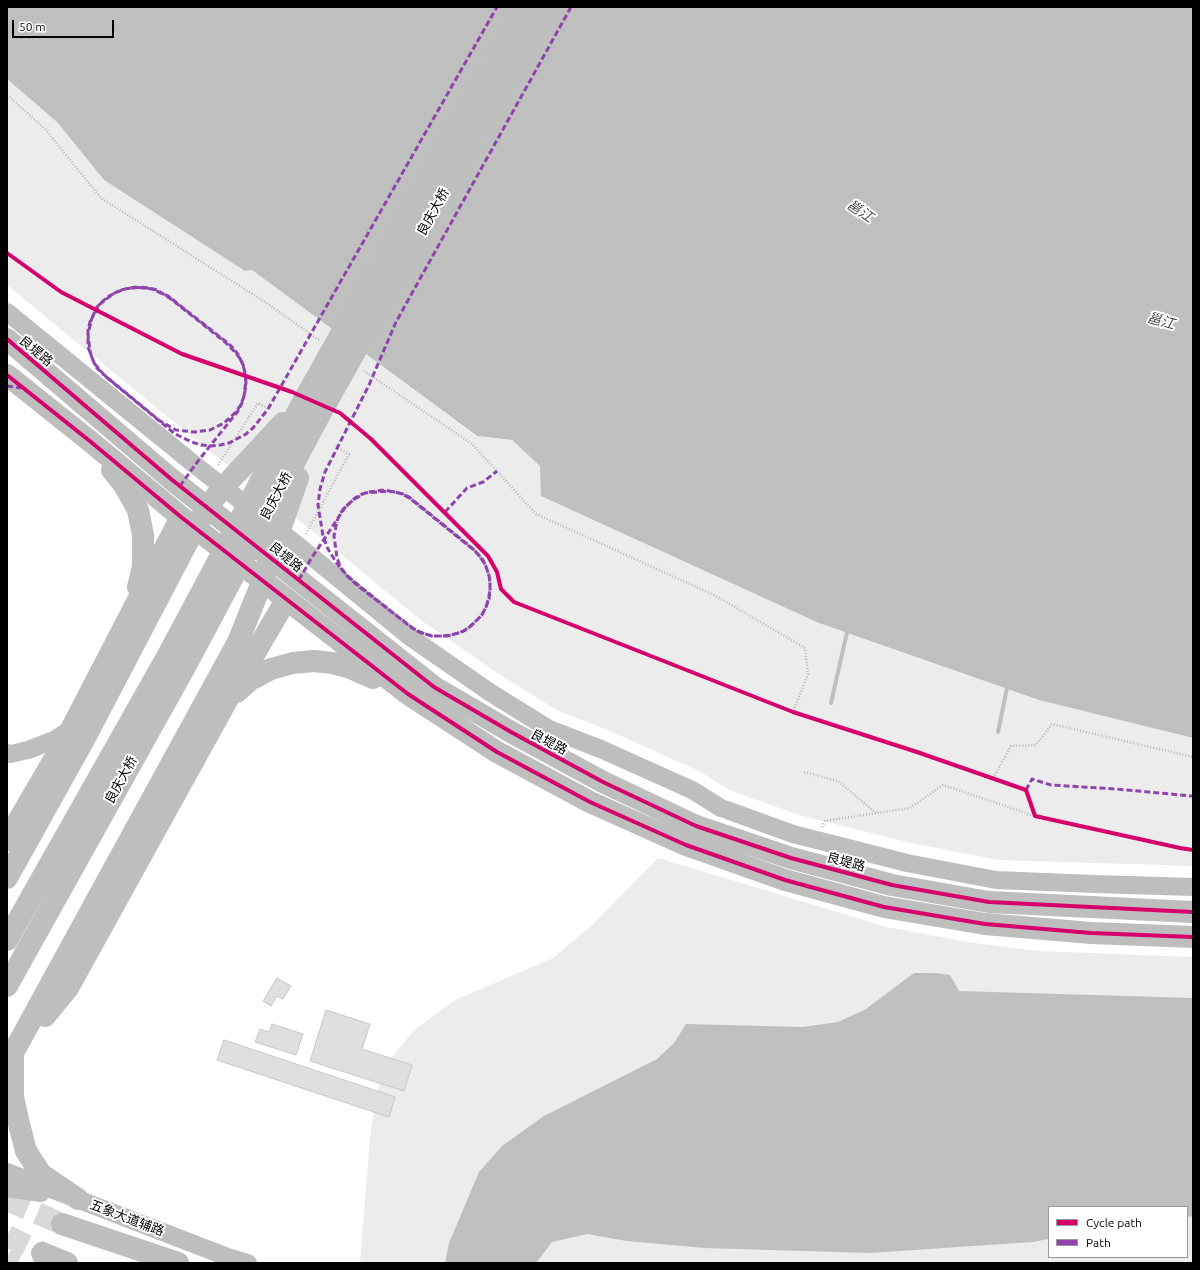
<!DOCTYPE html>
<html>
<head>
<meta charset="utf-8">
<style>
  body { margin:0 }
  #map { position:relative; width:1200px; height:1270px; overflow:hidden; background:#fff; font-family:Ubuntu,sans-serif }
  canvas { display:block }
  .frame { position:absolute; inset:0; border:8px solid #000; pointer-events:none }
  .legend { position:absolute; left:1048px; top:1206px; width:140px; height:52px; box-sizing:border-box; background:#fff; border:1px solid #999; margin:0; padding:5px 7px; list-style:none; font-size:12px; color:#000 }
  .legend li { display:flex; align-items:center; gap:8px; height:20px }
  .legend b { width:20px; border:1px solid #999 }
  .scale { position:absolute; left:12px; top:20px; width:102px; height:18px; box-sizing:border-box; border:2px solid #000; border-top:0; padding-left:5px; font-size:12px; line-height:14px; white-space:nowrap; color:#000; -webkit-text-stroke:3px #fff; paint-order:stroke }
</style>
</head>
<body>
<div id="map">
<canvas width="1200" height="1270"></canvas>
<div class="frame"></div>
<ul class="legend">
<li><b style="height:5px;background:#d6006c"></b>Cycle path</li>
<li><b style="height:5px;background:#8e44ad"></b>Path</li>
</ul>
<div class="scale">50 m</div>
</div>
<script>
const context = document.querySelector('canvas').getContext('2d');
context.lineJoin = 'round';
function fill(path, color) { context.fillStyle = color; context.fill(path, 'evenodd'); }
const shape = rows => new Path2D(rows.map(r => 'M' + r).join(''));
function stroke(path, color, width, dash) { context.strokeStyle = color; context.lineWidth = width; context.lineCap = dash ? 'butt' : 'round'; context.setLineDash(dash || []); context.stroke(path); }
function label(font, color, halo, rows, align = 'center') {
  context.font = font + ' Ubuntu,"Noto Sans SC",sans-serif'; context.lineWidth = 4; context.setLineDash([]); context.textBaseline = 'middle'; context.strokeStyle = halo; context.fillStyle = color; for (const [text, x, y, turn = 0] of rows) {
    context.save(); context.translate(x, y); context.rotate((+turn || 0) * Math.PI / 180); context.textAlign = isNaN(turn) ? turn : align; if (halo) context.strokeText(text, 0, 0); context.fillText(text, 0, 0); context.restore();
  }
}
const green = shape([
  [7,79,57,122,104,180,245,271,252,270,476,436,512,440,540,466,819,623,1039,700,1193,738,1193,866,998,860,911,843,799,815,729,790,701,772,610,731,558,711,502,676,422,621,309,528,208,450,7,285],
  [658,858,887,927,974,943,1038,951,1193,957,1193,1263,360,1263,370,1138,375,1101,383,1069,413,1031,455,1000,553,958,592,925],
  [1049,1207,1187,1207,1187,1257,1049,1257]
]);
const water = shape([
  [7,7,1193,7,1193,738,1039,700,819,623,541,496,540,466,512,440,477,436,252,270,245,271,104,180,57,122,7,79],
  [914,973,935,973,950,975,959,991,1193,998,1193,1216,1187,1217,1187,1207,1049,1207,1049,1239,1032,1242,870,1253,704,1248,627,1241,587,1234,552,1242,536,1263,445,1263,449,1243,479,1172,502,1146,544,1116,657,1059,674,1043,686,1024,803,1027,838,1022,866,1009]
]);
const stream = shape([
  [831,703,848,628],
  [998,732,1008,683]
]);
const building = shape([
  [277,978,291,986,283,999,277,996,271,1006,263,1001,277,978],
  [326,1010,370,1024,362,1049,412,1065,404,1091,310,1061,326,1010],
  [272,1024,303,1034,296,1055,255,1042,260,1029,269,1032,272,1024],
  [224,1040,395,1097,389,1117,217,1060,224,1040]
]);
const majorTunnel = shape([
  [7,1200,62,1224],
  [7,1236,42,1253],
  [7,1258,18,1263]
]);
const path = shape([
  [7,95,45,129,101,198,265,302,319,340],
  [364,371,472,444,536,514,714,595,805,648,808,674,793,712],
  [218,465,258,403,268,409],
  [306,534,349,454,338,448],
  [804,772,838,781,876,813],
  [993,778,1011,746,1036,745,1052,724,1193,757],
  [1192,796,1193,797],
  [822,827,825,821,910,808,943,785,1035,816]
]);
const minor = shape([
  [7,312,195,465,300,547,410,637,491,693,549,729,603,750,692,790,721,808,727,810,793,834,907,863,996,880,1095,884,1193,887],
  [7,753,11,754,28,750,54,740,71,729],
  [7,1172,225,1256,248,1263],
  [7,1188,41,1193]
]);
const major = shape([
  [7,339,171,479,434,687,511,732,603,782,696,826,791,858,892,885,989,902,1193,912],
  [7,375,91,442,181,517,408,694,497,752,590,802,686,845,785,880,884,907,985,924,1091,933,1193,937],
  [112,470,124,485,138,510,143,535,143,566,138,587],
  [237,692,250,680,271,669,293,663,314,661,332,663,348,667,373,678],
  [7,840,66,739,181,517],
  [7,878,86,736,198,522,219,492,283,423],
  [7,940,167,657,303,402,524,7],
  [7,986,185,667,320,414,548,7],
  [45,1016,68,988,225,704,286,600],
  [78,1199,41,1174,26,1151,19,1124,13,1097,13,1053,238,642,262,582,298,478],
  [62,1224,178,1263],
  [42,1253,67,1263]
]);
const quiet = shape([
  [7,386,21,388],
  [180,486,195,465,202,456,238,411,242,403,244,396,245,388,246,379,245,372,242,363,239,356,234,349,229,344,168,296,161,293,152,289,136,287,120,290,113,294,100,304,92,318,88,334,90,351,92,358,96,367,103,374,160,421,176,430,194,432,210,430,224,423,236,412,240,406,243,399,245,391,246,383,244,367,241,360,236,353,225,342,171,299,157,290,149,288,141,287,124,289,109,296,103,301,97,307,90,322,88,330,88,347,94,363,105,376,175,434,192,442,201,445,211,446,220,445,229,443,246,434,253,428,268,409,497,7],
  [445,512,467,488,483,482,497,471],
  [299,580,312,557,317,550,346,506,353,500,365,493,388,491,395,492,403,494,409,497,472,548,477,553,483,560,486,567,489,575,490,583,490,591,489,599,486,607,482,615,472,625,466,630,458,633,451,635,443,636,436,636,429,635,421,633,414,629,358,586,348,577,341,568,337,558,334,536,337,521,340,514,344,508,350,503,355,498,362,494,369,492,384,490,399,493,406,496,412,500,475,551,480,557,485,564,488,572,490,580,490,588,489,596,487,604,484,611,479,618,474,623,468,628,462,632,455,634,447,636,432,636,425,634,418,631,412,628,352,580,343,571,336,562,328,549,323,536,318,505,320,489,325,472,369,385,396,322,571,7],
  [1026,790,1032,779,1051,785,1116,789,1192,796]
]);
const cycleway = shape([
  [7,253,61,292,182,354,292,392,340,413,371,439,488,556,497,572,501,589,514,602,793,712,917,752,1026,790,1035,816,1180,848,1193,850],
  [7,339,171,479,434,687,511,732,603,782,696,826,791,858,892,885,989,902,1193,912],
  [7,375,91,442,181,517,408,694,497,752,590,802,686,845,785,880,884,907,985,924,1091,933,1193,937]
]);
const streetNames = [
  ["良庆大桥",433,212,-61],
  ["良堤路",36,351,40],
  ["良庆大桥",276,496,-62],
  ["良堤路",286,557,39],
  ["良堤路",549,742,28],
  ["良庆大桥",121,780,-61],
  ["良堤路",846,862,15],
  ["五象大道辅路",127,1218,21]
];
const waterNames = [
  ["邕江",860,211,34],
  ["邕江",1161,321,15]
];
fill(green, '#ececec');
fill(water, '#bfbfbf');
stroke(stream, '#bfbfbf', 4);
fill(building, '#dfdfdf');
stroke(building, '#c7c7c7', 1);
stroke(majorTunnel, '#d9d9d9', 22, [22, 11]);
stroke(path, '#b9b9b9', 2.5, [1, 2]);
stroke(minor, '#bebebe', 18);
stroke(major, '#bebebe', 22);
stroke(quiet, '#8e44ad', 3, [6, 3]);
stroke(cycleway, '#d6006c', 4);
label('13px', '#000', '#fff', streetNames);
label('italic 14px', '#444', '#fff', waterNames);
</script>
</body>
</html>
